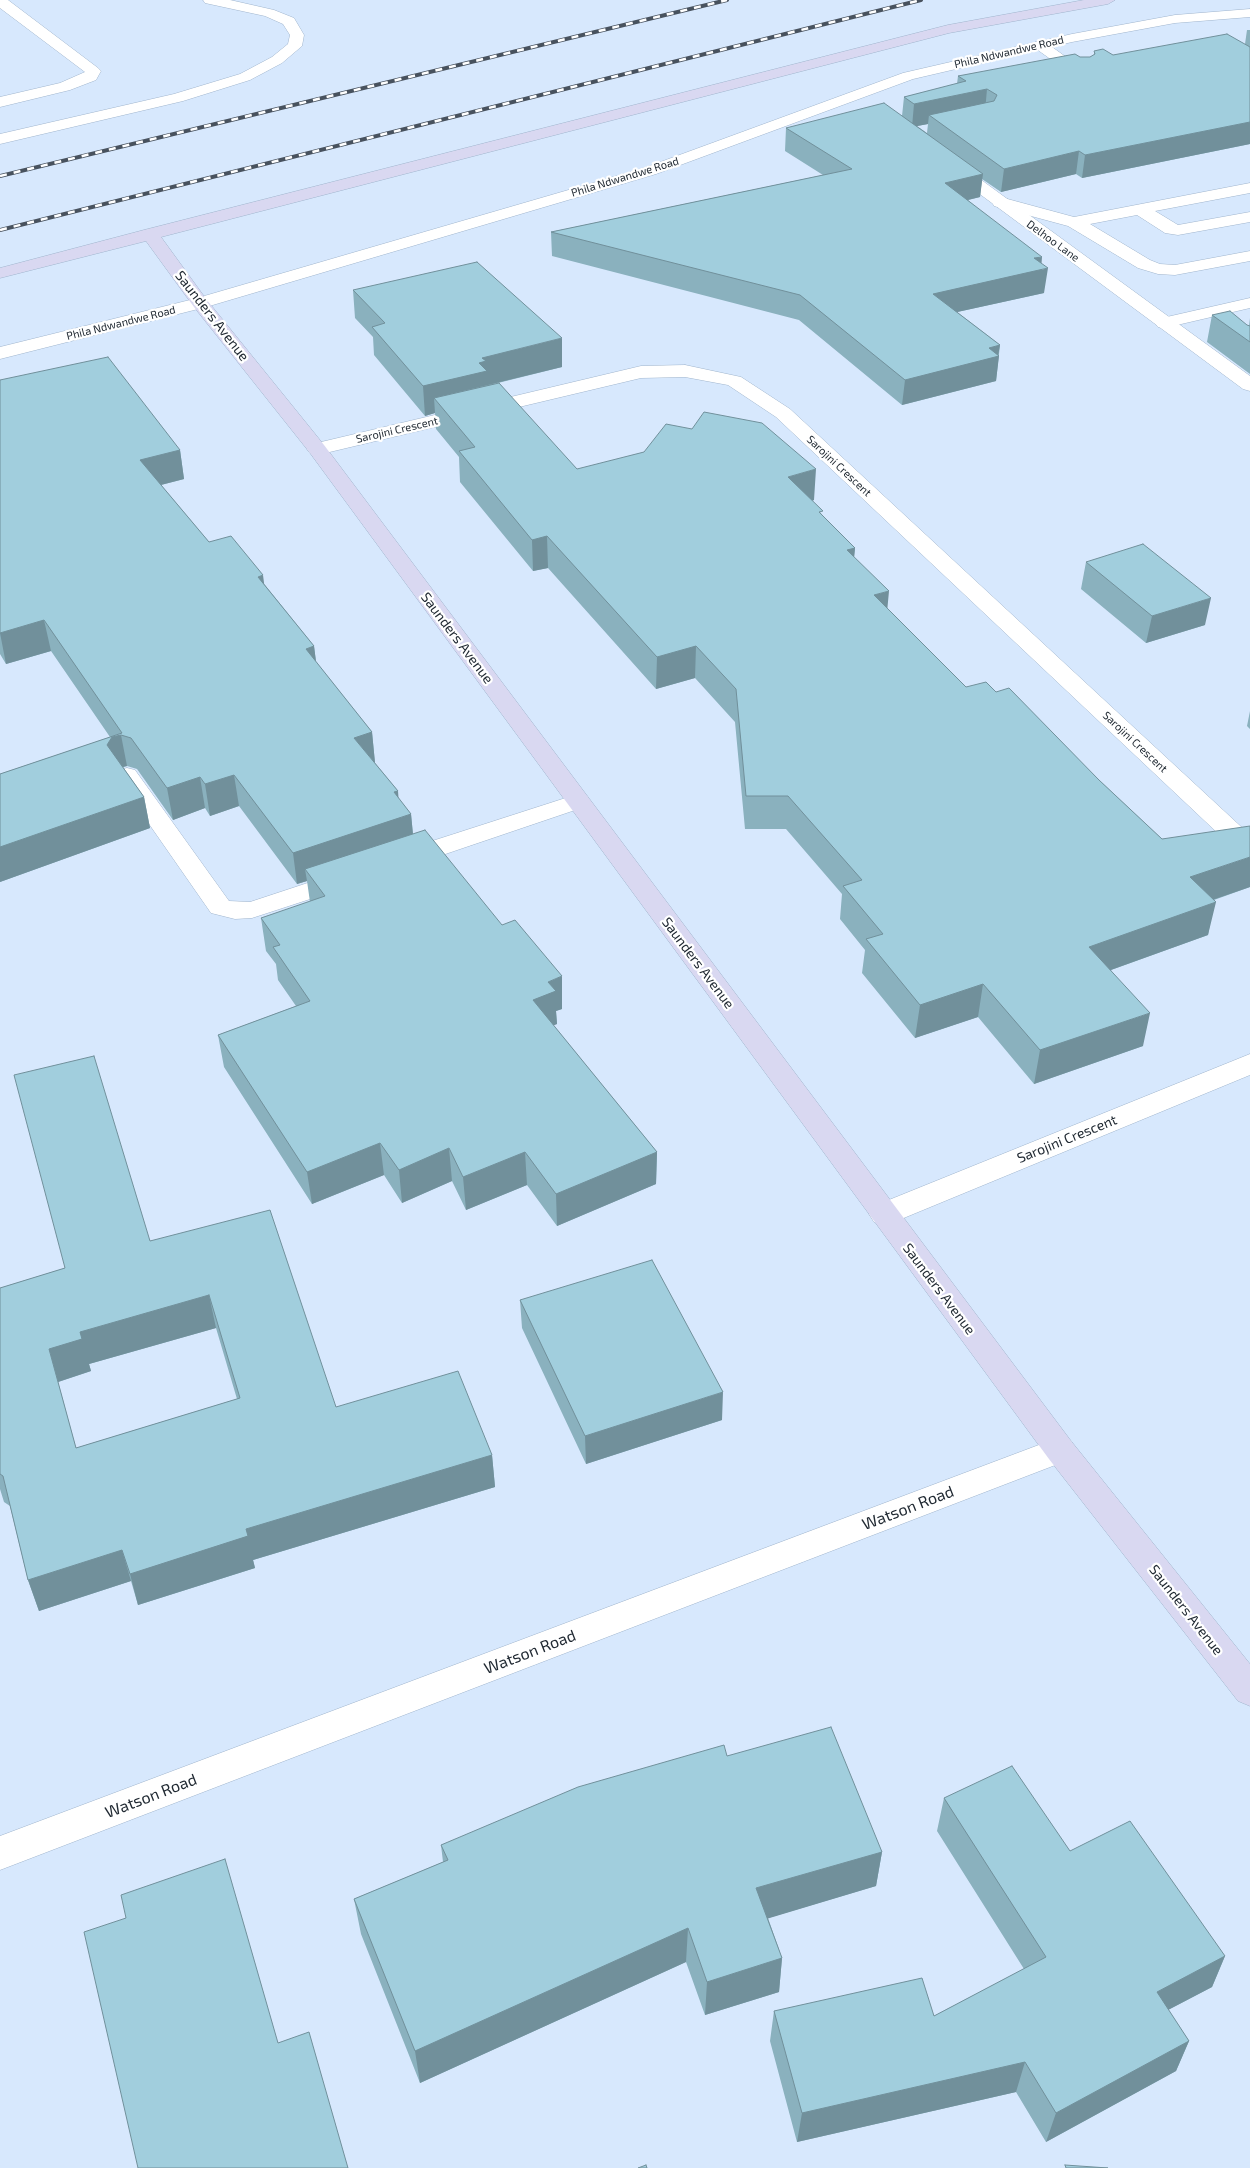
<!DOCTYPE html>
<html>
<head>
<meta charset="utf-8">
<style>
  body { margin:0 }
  canvas { display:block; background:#d7e8fd }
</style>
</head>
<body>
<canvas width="1250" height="2168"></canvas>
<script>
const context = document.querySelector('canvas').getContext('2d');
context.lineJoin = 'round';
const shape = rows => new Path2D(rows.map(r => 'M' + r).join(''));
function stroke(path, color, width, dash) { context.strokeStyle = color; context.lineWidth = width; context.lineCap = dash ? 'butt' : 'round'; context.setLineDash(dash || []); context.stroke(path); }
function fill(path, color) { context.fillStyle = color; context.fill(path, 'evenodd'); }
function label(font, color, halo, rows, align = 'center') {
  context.font = font + ' "Exo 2",sans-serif'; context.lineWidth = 4.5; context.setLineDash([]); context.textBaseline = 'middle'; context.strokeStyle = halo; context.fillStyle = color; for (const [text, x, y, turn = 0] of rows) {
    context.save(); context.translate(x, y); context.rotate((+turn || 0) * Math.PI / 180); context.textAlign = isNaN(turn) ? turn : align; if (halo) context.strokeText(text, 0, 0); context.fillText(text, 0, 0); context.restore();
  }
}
const lane = shape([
  [0,0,8,0,98,68,101,71,96,80,70,90,0,107,0,97,60,83,85,72,0,8,0,0],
  [1040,41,1045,42,1087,72,1090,75,1087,78,1077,78,1035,48,1033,45,1035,42,1040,41],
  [1250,183,1250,193,1155,211,1178,225,1250,212,1250,222,1178,235,1165,233,1137,215,1090,224,1150,260,1160,264,1175,265,1250,251,1250,261,1175,275,1158,274,1138,268,1068,226,994,206,992,202,994,198,1000,197,1074,217,1250,183],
  [1250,298,1250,308,1164,328,1158,327,1155,323,1158,319,1250,298],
  [127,768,135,770,229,901,250,902,344,871,353,873,357,879,353,885,252,918,235,919,211,913,115,775,119,770,127,768],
  [578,794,587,796,590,801,587,806,413,865,404,867,395,865,392,859,395,853,578,794]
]);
const street = shape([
  [203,0,230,0,274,10,294,18,304,35,302,46,282,63,250,80,183,101,0,144,0,134,174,94,240,74,272,57,288,44,290,35,283,24,265,16,205,3,203,0],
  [1250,9,1250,17,1175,23,1072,42,913,79,656,174,206,307,0,359,0,347,194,299,644,168,903,73,1072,34,1175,15,1250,9],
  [952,161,958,163,1250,376,1250,391,1243,389,946,169,944,166,952,161],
  [685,365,741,377,790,409,1250,835,1250,857,1241,855,776,417,728,385,685,377,641,378,317,455,310,453,307,449,310,445,317,443,641,366,685,365],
  [1250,1054,1250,1075,894,1222,884,1225,874,1222,869,1214,874,1206,1250,1054],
  [1060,1437,1071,1441,1076,1450,1071,1459,0,1870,0,1836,1060,1437]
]);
const secondary = shape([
  [1084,0,1115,0,1108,4,949,33,161,237,206,299,324,445,1071,1441,1250,1664,1250,1706,1238,1701,1049,1459,310,453,194,307,146,241,0,278,0,268,144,230,948,25,1084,0]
]);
const rail = shape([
  [0,176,727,0],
  [0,230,921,0]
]);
const wall = shape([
  [1247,30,1250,30,1250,144,1082,178,1076,174,1001,192,982,179,980,197,968,200,1041,264,1044,293,957,312,1000,345,996,381,902,405,799,320,552,256,551,232,823,175,785,151,786,128,902,116,904,97,957,84,958,76,1080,57,1090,57,1094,55,1094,51,1113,55,1245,44],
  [928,124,927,133,917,126],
  [353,290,562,367,494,384,577,469,814,500,812,501,823,516,855,548,854,557,887,608,966,687,996,692,1099,780,1162,839,1250,887,1214,900,1208,935,1111,970,1143,1046,1034,1084,978,1017,915,1038,862,973,865,950,840,919,842,894,786,829,745,829,735,722,695,678,656,689,548,568,533,571,460,482,459,457,436,429,435,413,425,416,374,355,373,337,355,318],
  [1212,315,1249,326,1250,318,1250,374,1207,342],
  [0,380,180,450,184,479,161,485,209,542,265,585,314,646,316,662,372,732,375,763,398,791,398,798,411,814,413,834,562,1009,556,1011,557,1024,553,1025,657,1152,656,1184,557,1226,527,1185,466,1210,452,1181,402,1203,384,1175,312,1204,224,1067,218,1035,296,1006,278,980,276,964,266,951,261,918,310,902,307,881,297,884,239,806,210,816,205,808,173,820,137,769,127,766,123,767,144,797,150,828,0,882,0,774,110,737,51,651,6,664,0,654],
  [1086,562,1205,625,1146,643,1081,589],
  [1250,711,1250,729,1247,726],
  [150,1241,336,1407,492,1455,495,1487,253,1560,255,1568,138,1605,131,1581,39,1611,28,1580,10,1506,4,1502,0,1489,0,1288,65,1268],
  [216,1328,237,1399,76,1448,58,1382,91,1371,89,1364],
  [520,1300,722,1420,586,1464,522,1328],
  [727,1756,882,1852,876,1886,768,1918,782,1958,779,1992,705,2015,686,1962,420,2083,361,1934,354,1899,443,1862,441,1845],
  [944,1798,1070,1851,1225,1956,1212,1987,1168,2010,1189,2041,1176,2071,1046,2142,1016,2092,797,2142,770,2041,774,2011,934,2016,1024,1969,937,1831]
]);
const shadedWall = shape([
  [987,89,985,112,929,115,928,124,912,127,914,104],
  [1250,122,1250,144,1082,178,1085,155],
  [1079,151,1076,174,1001,192,1004,169],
  [983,174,980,197,943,206,945,183],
  [1042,257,1041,270,1048,268,1044,293,930,318,933,294,1034,258],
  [562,338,562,367,434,398,435,413,425,416,423,386,479,363,482,358],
  [1000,345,998,356,999,356,996,381,902,405,905,380,989,348],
  [180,450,184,479,145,489,140,460],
  [816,469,814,500,786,508,788,477],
  [547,536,548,568,533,571,532,540],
  [855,548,852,579,847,550],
  [263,575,267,606,258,577],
  [889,591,886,623,874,595],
  [1211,598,1205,625,1146,643,1152,616],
  [44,620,51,651,6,664,0,633],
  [314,646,318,677,306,649],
  [696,646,695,678,656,689,657,657],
  [372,732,375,763,354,738],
  [121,735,127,766,119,768,107,745,112,737],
  [234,775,239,806,210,816,205,784],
  [200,777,205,808,173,820,167,788],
  [398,791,400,818,411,814,414,846,305,869,307,881,297,884,293,853,394,792],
  [144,797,150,828,0,882,0,847],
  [1250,857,1250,887,1183,910,1190,877],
  [1216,902,1208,935,1083,980,1089,947],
  [562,976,562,1009,556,1011,557,1024,534,1033,533,1000,548,982],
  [983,984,978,1017,915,1038,920,1005],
  [1150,1013,1143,1046,1034,1084,1040,1050],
  [380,1143,384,1175,312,1204,307,1172],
  [449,1148,452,1181,402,1203,399,1170],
  [525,1152,527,1185,466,1210,463,1177],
  [657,1152,656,1184,557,1226,556,1194],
  [209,1295,216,1328,89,1364,91,1371,58,1382,85,1480,49,1349,80,1332],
  [723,1392,722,1420,586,1464,585,1436],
  [492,1455,495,1487,253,1560,255,1568,138,1605,130,1574,246,1529],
  [122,1550,131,1581,39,1611,28,1580],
  [882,1852,876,1886,753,1923,756,1888],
  [688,1928,686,1962,420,2083,415,2051],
  [1225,1956,1212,1987,1145,2022,1157,1992],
  [782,1958,779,1992,705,2015,707,1982],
  [1189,2041,1176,2071,1046,2142,1056,2113],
  [1025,2062,1016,2092,797,2142,802,2113]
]);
const building = shape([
  [1227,34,1250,47,1250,122,1085,155,1079,151,1004,169,929,115,994,101,997,95,987,89,914,104,904,97,966,81,958,76,1075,54,1080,57,1090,57,1095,54,1094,51,1103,49,1113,55,1227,34],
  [884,103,983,174,945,183,1042,257,1034,258,1048,268,933,294,1000,345,989,348,999,356,905,380,800,295,551,232,852,169,786,128,884,103],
  [477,262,562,338,482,358,486,361,479,363,487,371,423,386,372,327,385,323,353,290,477,262],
  [1230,311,1247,325,1250,326,1250,342,1212,315,1230,311],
  [108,357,180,450,140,460,209,542,231,536,263,575,258,577,314,646,306,649,372,732,354,738,398,791,394,792,411,814,293,853,234,775,205,784,200,777,167,788,131,738,121,735,112,737,107,745,144,797,0,847,0,774,122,733,44,620,0,633,0,380,108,357],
  [499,383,577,469,644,452,666,424,692,429,704,412,762,423,816,469,788,477,823,511,819,512,855,548,847,550,889,591,874,595,966,687,986,682,996,692,1009,688,1099,780,1162,839,1250,826,1250,857,1190,877,1216,902,1089,947,1150,1013,1040,1050,983,984,920,1005,866,939,883,934,843,886,862,880,788,796,746,796,736,689,696,646,657,657,547,536,532,540,459,451,475,447,434,398,499,383],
  [1143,544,1211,598,1152,616,1086,562,1143,544],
  [425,830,502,925,515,920,562,976,548,982,556,991,533,1000,657,1152,556,1194,525,1152,463,1177,449,1148,399,1170,380,1143,307,1172,218,1035,310,1001,273,947,280,945,261,918,325,896,305,869,425,830],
  [94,1056,150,1241,270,1210,336,1407,458,1371,492,1455,246,1529,248,1536,130,1574,122,1550,28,1580,3,1476,0,1474,0,1288,65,1268,14,1075,94,1056],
  [209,1295,240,1398,76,1448,49,1349,82,1339,80,1332,209,1295],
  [652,1260,723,1392,585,1436,520,1300,652,1260],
  [831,1727,882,1852,756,1888,782,1958,707,1982,688,1928,415,2051,354,1899,448,1860,441,1845,578,1787,724,1745,727,1756,831,1727],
  [1012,1766,1070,1851,1130,1821,1225,1956,1157,1992,1189,2041,1056,2113,1025,2062,802,2113,774,2011,922,1978,934,2016,1046,1957,944,1798,1012,1766],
  [225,1859,278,2043,309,2032,348,2168,138,2168,84,1932,126,1918,121,1895,225,1859],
  [646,2165,647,2168,638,2168,646,2165],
  [1065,2165,1108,2168,1066,2168,1065,2165]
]);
const farStreetnames = [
  ["Phila Ndwandwe Road",1009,52,-13],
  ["Phila Ndwandwe Road",625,177,-17],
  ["Delhoo Lane",1053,241,36],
  ["Phila Ndwandwe Road",121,323,-14],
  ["Sarojini Crescent",397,430,-13],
  ["Sarojini Crescent",839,466,43],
  ["Sarojini Crescent",1135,742,43]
];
const streetNames = [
  ["Saunders Avenue",212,316,52],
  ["Saunders Avenue",457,638,53],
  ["Saunders Avenue",698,963,53],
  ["Sarojini Crescent",1067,1139,-22],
  ["Saunders Avenue",939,1289,53],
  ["Saunders Avenue",1186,1610,52]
];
const nearStreetnames = [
  ["Watson Road",908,1508,-21],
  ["Watson Road",530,1652,-21],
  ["Watson Road",151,1796,-21]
];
stroke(lane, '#a0b5cd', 1);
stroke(street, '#a0b5cd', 1);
stroke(secondary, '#a0b5cd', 1);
fill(lane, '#fff');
fill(street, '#fff');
fill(secondary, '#d9d8f1');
stroke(rail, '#48525e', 4);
stroke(rail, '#fff', 2.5, [7]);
fill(wall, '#8ab1be');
fill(shadedWall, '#71909b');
fill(building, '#a1cedd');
stroke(building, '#71909b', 1);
label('11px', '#212a33', '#fff', farStreetnames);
label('14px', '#212a33', '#fff', streetNames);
label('16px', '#212a33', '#fff', nearStreetnames);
</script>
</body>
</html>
